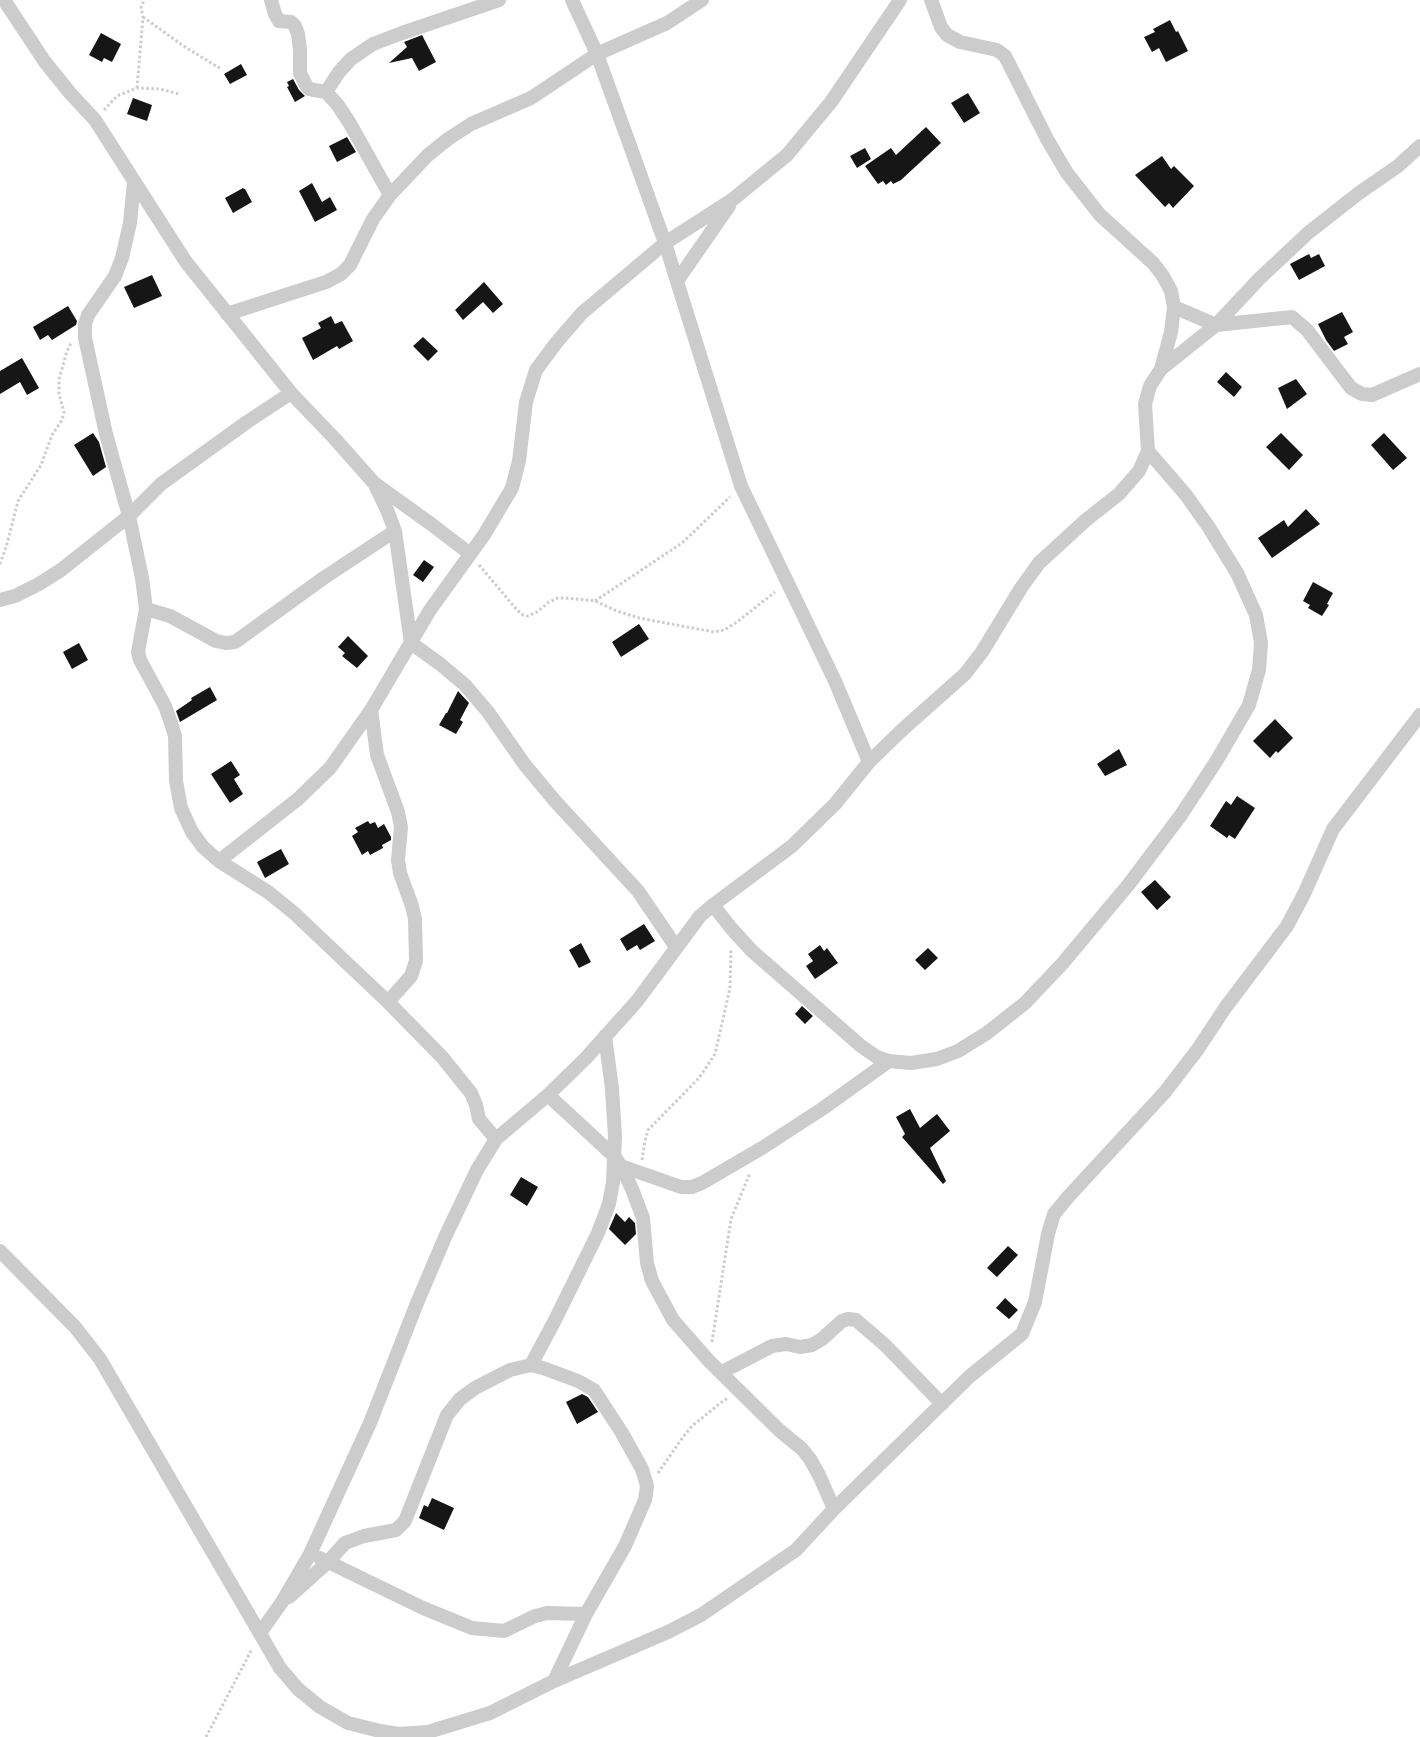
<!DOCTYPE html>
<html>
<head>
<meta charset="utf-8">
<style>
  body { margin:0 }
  canvas { display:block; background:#fff }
</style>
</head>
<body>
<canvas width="1420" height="1737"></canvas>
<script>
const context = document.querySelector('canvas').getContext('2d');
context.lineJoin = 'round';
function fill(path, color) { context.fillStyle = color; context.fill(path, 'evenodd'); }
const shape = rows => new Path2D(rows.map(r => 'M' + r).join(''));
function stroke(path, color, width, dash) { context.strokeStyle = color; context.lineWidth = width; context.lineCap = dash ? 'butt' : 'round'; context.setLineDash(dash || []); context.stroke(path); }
const building = shape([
  [1170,20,1176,32,1178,31,1188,51,1166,62,1159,48,1152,52,1144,37,1155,32,1153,29],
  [101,33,121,44,112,62,104,58,102,62,89,55],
  [422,35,436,62,419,71,412,58,389,63,407,47,404,42],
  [241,64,247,75,230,84,224,74],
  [293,79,299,90,305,96,295,102,287,87,289,86,287,82],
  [968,93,980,113,964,123,951,103],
  [133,98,152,105,147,121,127,114],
  [926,127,941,143,901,180,893,184,891,181,886,185,883,181,878,184,865,166,891,148,896,155],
  [347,137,356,152,337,162,329,146],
  [865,148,871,159,857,168,850,156],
  [1162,156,1171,169,1174,166,1194,186,1173,208,1169,203,1165,207,1135,175],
  [312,183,322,202,330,197,337,210,315,222,299,191],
  [243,188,244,189,245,189,252,202,233,213,225,198],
  [1309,254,1311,258,1319,254,1325,266,1299,280,1290,264],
  [152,275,162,296,134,308,124,287],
  [484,282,503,304,493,313,483,302,463,320,455,310],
  [68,306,77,321,76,325,52,340,48,335,40,340,33,327],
  [1342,312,1353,332,1344,337,1348,344,1334,351,1326,340,1318,324],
  [331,316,335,324,342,321,353,341,339,349,337,346,313,360,302,338,321,328,318,323],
  [423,337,438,351,428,361,413,346],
  [22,358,39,388,27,395,20,382,0,394,0,371],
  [1226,372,1242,387,1234,397,1217,382],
  [1296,379,1307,394,1287,409,1278,388],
  [93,433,99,442,106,467,93,476,74,445],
  [1281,433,1303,455,1289,470,1266,447],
  [1384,433,1407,458,1393,470,1371,445],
  [1306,509,1320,524,1272,558,1258,538,1284,520,1288,527],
  [424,560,434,567,423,582,413,575],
  [1313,582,1333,593,1327,604,1329,605,1322,616,1308,608,1310,605,1303,601],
  [639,624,649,639,621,657,612,642],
  [348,636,368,656,357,668,342,656,345,653,338,647],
  [79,643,88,660,72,669,63,652],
  [210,687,217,700,180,722,176,711,192,700,191,698],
  [458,691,469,703,460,720,463,722,456,734,439,725,446,713,447,713],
  [1275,719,1293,738,1278,753,1276,751,1270,758,1253,741],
  [1119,749,1127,765,1105,776,1097,764],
  [231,761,240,775,234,779,243,794,230,803,211,774],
  [1237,796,1255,808,1235,839,1229,835,1227,838,1210,826,1226,801,1231,805],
  [368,821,370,824,375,822,378,828,384,824,391,837,391,840,382,845,383,848,370,855,368,851,362,855,352,836,358,832,355,828],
  [281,849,289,864,265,878,257,862],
  [1155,880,1171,897,1157,910,1141,892],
  [644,924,655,941,640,950,637,945,627,951,620,939],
  [581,943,591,962,579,968,569,950],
  [820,945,824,951,827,948,838,963,815,979,806,966,813,961,808,954],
  [928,948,938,958,925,970,915,960],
  [802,1006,813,1016,805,1024,795,1014],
  [910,1109,920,1128,937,1114,950,1131,930,1148,946,1181,943,1184,902,1137,905,1134,896,1117],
  [521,1177,538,1187,527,1206,510,1195],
  [616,1213,625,1222,629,1217,635,1223,636,1234,625,1245,609,1229],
  [1008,1246,1018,1255,997,1277,987,1268],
  [1005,1298,1018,1310,1009,1319,996,1308],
  [582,1394,588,1397,598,1412,577,1424,566,1402],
  [432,1498,454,1508,444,1530,419,1518,424,1505,428,1507]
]);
const path = shape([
  [143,17,185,47,221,69],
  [137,88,143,17,141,8,144,0],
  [104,110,117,96,137,88,160,89,179,94],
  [0,564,7,544,18,501,41,465,52,435,62,420,64,412,59,394,59,379,67,351,71,343],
  [479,565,517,610,523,615,528,616,537,612,549,602,558,598,565,598,595,601,617,611,639,618,714,632,724,630,737,622,775,592],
  [595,601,682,543,730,497],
  [642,1160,645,1141,648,1130,699,1078,715,1054,730,988,731,949],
  [712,1342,731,1219,750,1173],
  [658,1473,683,1437,692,1426,723,1401,728,1398],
  [206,1737,252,1649]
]);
const street = shape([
  [4,0,45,62,70,93,95,120,186,262,291,393,335,439,374,483,431,524,469,553],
  [271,0,275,14,279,21,291,22,295,26,298,34,300,50,300,73,306,85,309,89,326,92,337,104,349,122,390,195],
  [572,0,597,54,665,243,741,486,835,681,869,762],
  [326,92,339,72,351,59,373,44,402,33,499,0],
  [134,182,130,223,122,258,115,276,88,315,85,324,85,338,106,434,129,516,142,578,146,609,138,652,140,660,165,706,171,723,175,736,176,781,181,808,192,832,203,847,219,861,268,892,294,913,388,1002,442,1057,471,1093,476,1105,479,1119,496,1139],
  [677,281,729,206],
  [1174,307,1216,325,1292,317,1307,330,1351,388,1362,394,1372,395,1420,374],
  [227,314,326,282,341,274,350,265,373,219,390,195,428,155,448,139,471,124,531,98,597,54,667,23,702,0],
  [1161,369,1216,325,1259,279,1308,233,1359,193,1398,166,1420,146],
  [375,485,387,510,395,531,411,643,440,664,465,685,488,712,525,765,555,801,638,891,676,947],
  [0,600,15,596,39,584,61,570,129,516,161,484,247,422,291,393],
  [146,609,170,616,216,641,226,643,235,642,325,577,395,531],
  [371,710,377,755,398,812,401,827,398,860,400,873,412,906,415,919,416,961,411,976,388,1002],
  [219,861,298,799,330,768,371,710,430,610,484,535,512,488,519,461,526,402,536,370,556,343,582,313,665,243,732,200,787,155,831,102,900,0],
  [713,905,731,928,752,951,861,1046,877,1057,889,1061,911,1063,937,1059,958,1051,987,1033,1025,1003,1062,964,1129,884,1181,815,1217,760,1249,705,1259,670,1261,643,1256,615,1237,573,1208,526,1186,495,1148,451],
  [548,1095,614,1156,621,1166,632,1189,643,1218,647,1263,652,1281,673,1320,709,1361,779,1430,802,1449,810,1459,819,1475,834,1509],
  [621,1166,681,1187,692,1187,702,1183,762,1148,822,1109,889,1061],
  [0,1251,75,1327,100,1359,280,1668,298,1689,320,1707,348,1723,380,1731,399,1734,428,1732,490,1713,554,1681,668,1632,701,1615,796,1550,834,1509,970,1376,1022,1334,1035,1302,1048,1234,1054,1214,1068,1197,1165,1092,1198,1049,1225,1008,1287,926,1304,894,1333,829,1420,715],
  [531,1365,555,1320,598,1233,609,1204,613,1182,615,1136,612,1089,605,1036],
  [722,1372,772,1346,786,1344,800,1347,812,1345,822,1339,842,1321,848,1319,856,1320,885,1345,942,1404],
  [320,1558,423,1608,472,1628,504,1631,535,1616,547,1613,586,1614],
  [289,1597,328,1562,345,1543,364,1536,396,1530,405,1521,447,1415,460,1399,475,1388,510,1370,531,1365,543,1368,578,1381,594,1390,622,1433,642,1469,647,1486,645,1500,625,1546,586,1614,554,1681],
  [260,1633,282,1602,310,1554,370,1423,417,1303,446,1235,477,1170,496,1139,548,1095,586,1058,637,1001,700,916,713,905,792,846,835,804,869,762,902,730,965,674,982,652,1021,588,1039,563,1086,520,1119,494,1139,471,1148,451,1145,404,1150,386,1161,369,1171,332,1174,307,1171,291,1163,276,1153,263,1100,215,1067,173,1047,139,1005,56,997,50,960,42,947,35,941,27,931,0]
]);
fill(building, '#161616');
stroke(path, '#ccc', 3, [2.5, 2.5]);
stroke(street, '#ccc', 14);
</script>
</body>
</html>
